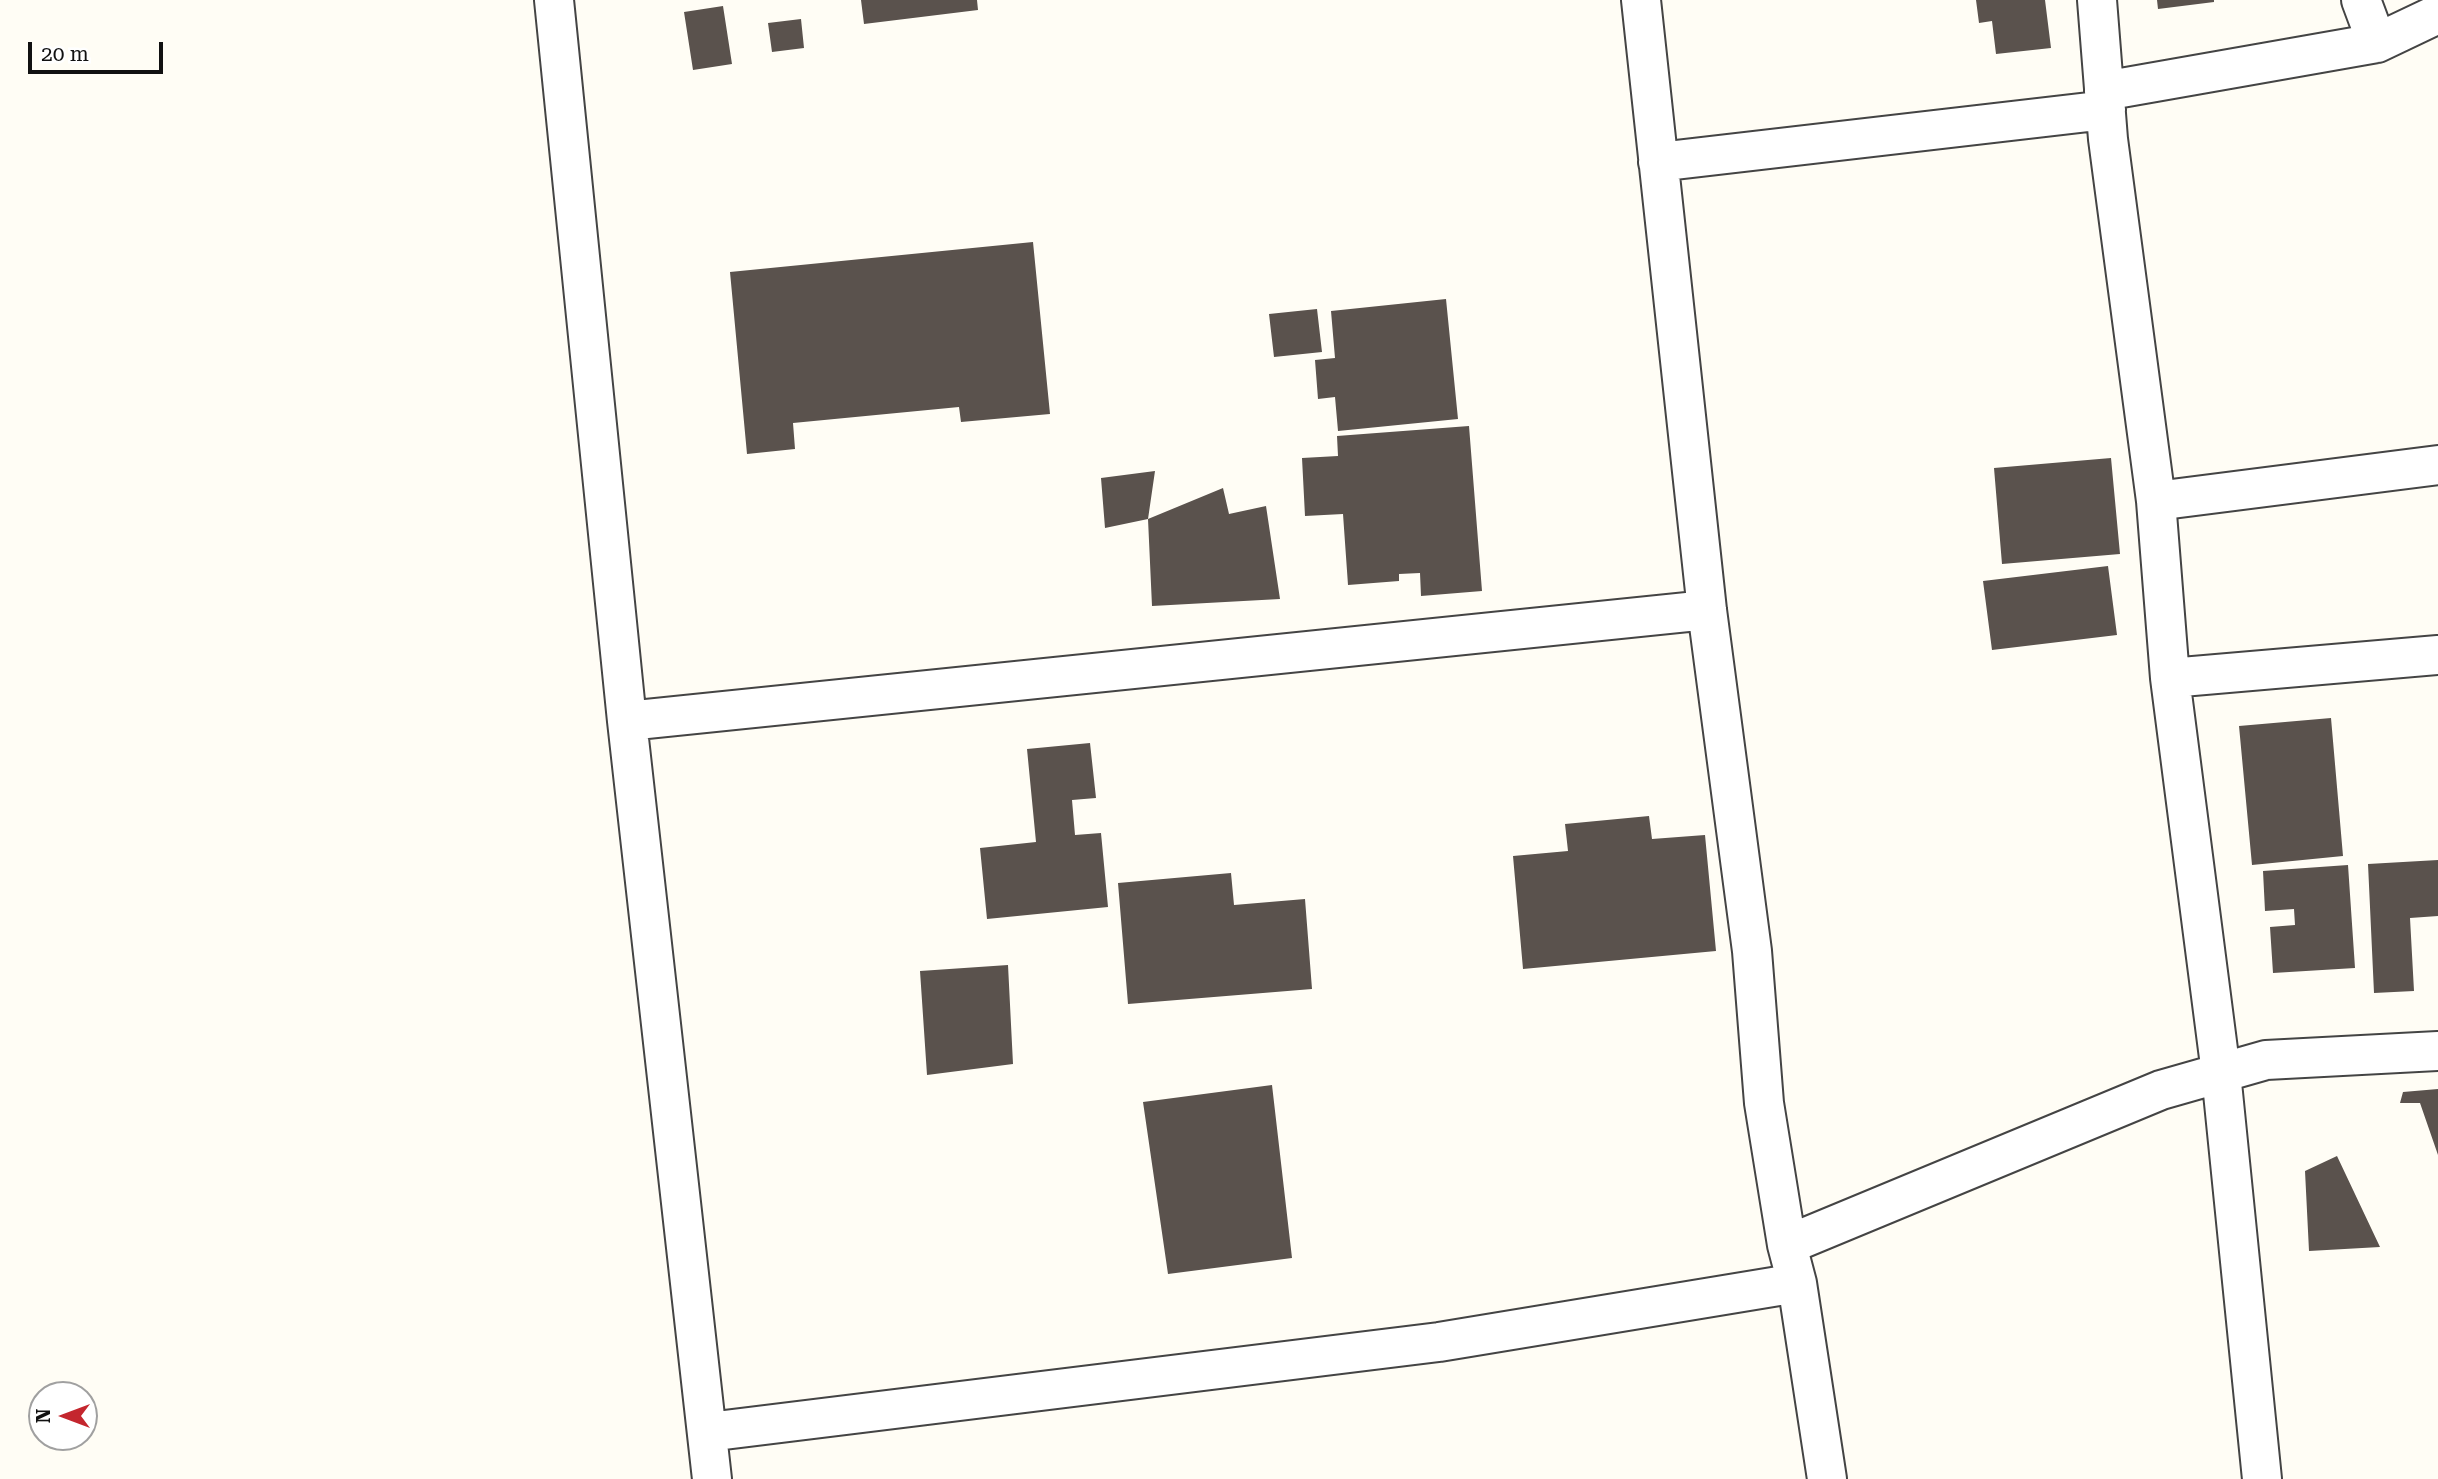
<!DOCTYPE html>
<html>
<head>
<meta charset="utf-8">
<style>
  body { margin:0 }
  #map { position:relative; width:2438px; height:1479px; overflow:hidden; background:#fffdf5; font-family:"Roboto Serif",serif }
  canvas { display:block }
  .north { position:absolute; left:28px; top:1381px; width:70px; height:70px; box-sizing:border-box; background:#fff; border:2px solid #a0a0a0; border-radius:50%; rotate:270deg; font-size:19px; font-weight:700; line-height:28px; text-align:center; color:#111 }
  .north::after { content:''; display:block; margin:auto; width:24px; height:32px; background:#c4262e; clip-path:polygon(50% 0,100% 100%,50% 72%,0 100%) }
  .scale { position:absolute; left:28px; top:42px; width:135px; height:32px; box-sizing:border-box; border:4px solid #111; border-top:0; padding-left:9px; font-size:21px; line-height:24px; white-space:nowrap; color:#111; -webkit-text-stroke:5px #fff; paint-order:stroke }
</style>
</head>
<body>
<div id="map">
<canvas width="2438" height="1479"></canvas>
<div class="north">N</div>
<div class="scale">20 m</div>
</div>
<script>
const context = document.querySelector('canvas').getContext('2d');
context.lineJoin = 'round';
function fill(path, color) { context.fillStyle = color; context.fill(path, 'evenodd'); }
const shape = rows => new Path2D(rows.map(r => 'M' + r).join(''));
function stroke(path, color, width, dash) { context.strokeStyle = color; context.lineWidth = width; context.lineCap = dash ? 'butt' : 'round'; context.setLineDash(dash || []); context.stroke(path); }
const building = shape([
  [861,0,977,0,978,10,864,24],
  [1976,0,2045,0,2051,48,1996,54,1992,21,1979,23],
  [2157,0,2214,0,2214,2,2158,9],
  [723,6,732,64,693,70,684,12],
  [801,19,804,48,772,52,768,23],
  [1033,242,1050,414,961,422,959,407,793,423,795,449,747,454,730,272],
  [1446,299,1458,419,1338,431,1335,397,1318,399,1315,360,1335,358,1331,311],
  [1317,309,1322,352,1274,357,1269,314],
  [1469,426,1482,591,1421,596,1420,573,1399,574,1399,581,1348,585,1343,514,1305,516,1302,458,1338,456,1337,436],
  [2111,458,2120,554,2002,564,1994,468],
  [1155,471,1148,519,1105,528,1101,478],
  [1223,488,1229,514,1266,506,1280,599,1152,606,1148,519],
  [2108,566,2117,635,1992,650,1983,581],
  [2331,718,2343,856,2252,865,2239,726],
  [1090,743,1096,798,1072,800,1075,835,1101,833,1108,907,987,919,980,848,1036,842,1027,749],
  [1649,816,1652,839,1705,835,1716,951,1523,969,1513,856,1568,851,1565,824],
  [2438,860,2438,916,2410,918,2414,991,2374,993,2368,864],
  [2348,865,2355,968,2273,973,2270,927,2295,925,2294,909,2265,911,2263,871],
  [1231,873,1234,905,1305,899,1312,989,1128,1004,1118,883],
  [1008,965,1013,1064,927,1075,920,971],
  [1272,1085,1292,1258,1168,1274,1143,1102],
  [2438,1089,2438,1155,2420,1103,2400,1103,2403,1092],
  [2337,1156,2380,1247,2309,1251,2305,1171]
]);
const minor = shape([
  [554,0,627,721,712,1479],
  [1641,0,1707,610,1752,951,1764,1103,1787,1245,1797,1283,1827,1479],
  [2097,0,2108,139,2156,501,2170,678,2221,1073,2262,1479],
  [2361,0,2377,43],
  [2104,91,2377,43,2438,14],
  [1658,162,2106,110],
  [2156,501,2438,465],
  [2170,678,2438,655],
  [627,721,1707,610],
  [1787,1245,2161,1090,2266,1060,2438,1051],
  [708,1432,1439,1342,1797,1283]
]);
fill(building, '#5a524d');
stroke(minor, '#444', 42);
stroke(minor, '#fff', 38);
</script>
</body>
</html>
